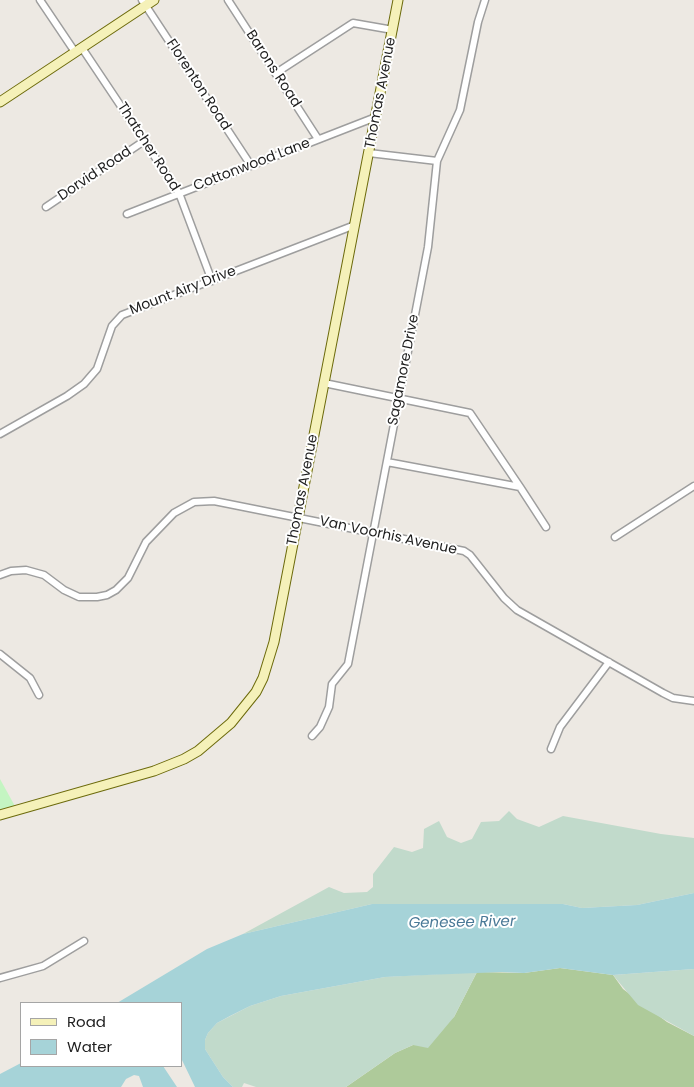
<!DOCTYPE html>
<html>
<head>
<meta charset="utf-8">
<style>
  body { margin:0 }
  #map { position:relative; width:694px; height:1087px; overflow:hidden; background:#ede9e3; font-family:Poppins,sans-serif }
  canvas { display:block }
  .legend { position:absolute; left:20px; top:1002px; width:162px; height:65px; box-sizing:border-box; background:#fff; border:1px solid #a5a5a5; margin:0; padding:6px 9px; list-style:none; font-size:15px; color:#1d1d1d }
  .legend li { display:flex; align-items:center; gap:10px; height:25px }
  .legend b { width:25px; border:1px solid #a5a5a5 }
</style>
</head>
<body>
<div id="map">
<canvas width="694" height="1087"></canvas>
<ul class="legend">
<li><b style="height:6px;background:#f5f1b9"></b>Road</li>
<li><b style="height:14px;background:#a6d3d8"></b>Water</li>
</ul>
</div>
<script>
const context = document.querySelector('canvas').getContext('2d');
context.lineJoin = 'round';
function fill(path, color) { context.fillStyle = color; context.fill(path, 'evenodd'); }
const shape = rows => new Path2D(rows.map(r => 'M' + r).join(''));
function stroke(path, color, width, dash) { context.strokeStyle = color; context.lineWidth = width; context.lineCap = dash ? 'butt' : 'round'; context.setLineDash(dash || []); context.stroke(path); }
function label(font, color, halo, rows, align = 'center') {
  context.font = font + ' Poppins,sans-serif'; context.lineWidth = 4; context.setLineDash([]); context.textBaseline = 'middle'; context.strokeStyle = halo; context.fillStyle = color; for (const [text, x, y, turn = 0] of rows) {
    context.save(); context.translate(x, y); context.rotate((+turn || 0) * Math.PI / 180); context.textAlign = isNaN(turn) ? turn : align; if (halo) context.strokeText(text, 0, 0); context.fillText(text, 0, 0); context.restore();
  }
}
const forest = shape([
  [560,968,613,975,623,989,667,1022,694,1036,694,1087,346,1087,395,1053,413,1045,454,1017,477,972,524,973]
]);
const wetland = shape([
  [509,811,517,819,539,827,563,816,661,834,694,838,694,893,637,905,582,908,563,904,372,904,243,934,329,887,344,893,367,892,373,887,373,874,394,847,412,852,423,848,424,829,439,821,447,837,461,843,472,839,481,822,499,821],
  [694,969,694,1036,638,1005,613,975],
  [477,972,454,1017,428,1048,413,1045,395,1053,346,1087,256,1087,244,1083,242,1087,233,1087,223,1077,205,1049,205,1040,208,1033,217,1023,250,1006,281,996,385,977]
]);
const park = shape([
  [0,779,16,808,0,813]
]);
const water = shape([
  [694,893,694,969,613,975,560,968,524,973,501,972,427,975,385,977,281,996,250,1006,230,1016,217,1023,208,1033,205,1040,205,1049,223,1077,233,1087,195,1087,181,1058,181,1003,117,1003,207,949,243,934,372,904,563,904,582,908,637,905],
  [21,1063,21,1066,163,1066,177,1087,143,1087,139,1076,134,1075,126,1079,121,1087,0,1087,0,1074]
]);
const street = shape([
  [40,0,75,52],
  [142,0,250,164],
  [228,0,318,139],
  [82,48,179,193,212,281],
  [276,73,353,23,393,30],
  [369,153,437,161],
  [46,207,144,141],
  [127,214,376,117],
  [324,383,470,413,520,487],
  [0,434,67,396,84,384,97,369,112,326,122,315,355,225],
  [387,462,520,487,546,527],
  [615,537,694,486],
  [0,575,11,571,26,570,44,575,64,590,79,597,97,597,107,595,116,590,128,578,146,542,174,513,194,502,214,501,464,551,470,555,504,598,517,610,663,693,673,698,694,701],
  [0,654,30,678,39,695],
  [312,736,320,727,329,707,332,684,348,664,428,247,437,161,460,110,478,22,485,0],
  [551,749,560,727,609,662],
  [0,978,43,966,84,941]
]);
const secondary = shape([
  [0,102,154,0],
  [0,815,154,771,184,759,198,751,231,723,256,692,263,678,274,642,398,0]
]);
const streetNames = [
  ["Barons Road",273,69,57],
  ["Florenton Road",198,85,57],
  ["Thomas Avenue",381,93,-79],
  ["Thatcher Road",148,147,57],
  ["Cottonwood Lane",252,165,-21],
  ["Dorvid Road",95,174,-34],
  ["Mount Airy Drive",183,291,-21],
  ["Sagamore Drive",404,370,-79],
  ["Thomas Avenue",303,490,-79],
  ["Van Voorhis Avenue",388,536,12]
];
const waterNames = [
  ["Genesee River",462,923,-1]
];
fill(forest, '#aeca9a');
fill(wetland, '#c1dacb');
fill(park, '#c4f5c2');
fill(water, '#a6d3d8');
stroke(street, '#9e9e9e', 9);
stroke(secondary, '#6c6a0b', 11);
stroke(street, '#fff', 6);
stroke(secondary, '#f5f1b9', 9);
label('14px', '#1d1d1d', '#fff', streetNames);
label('italic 15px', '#4a7997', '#fff', waterNames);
</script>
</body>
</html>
